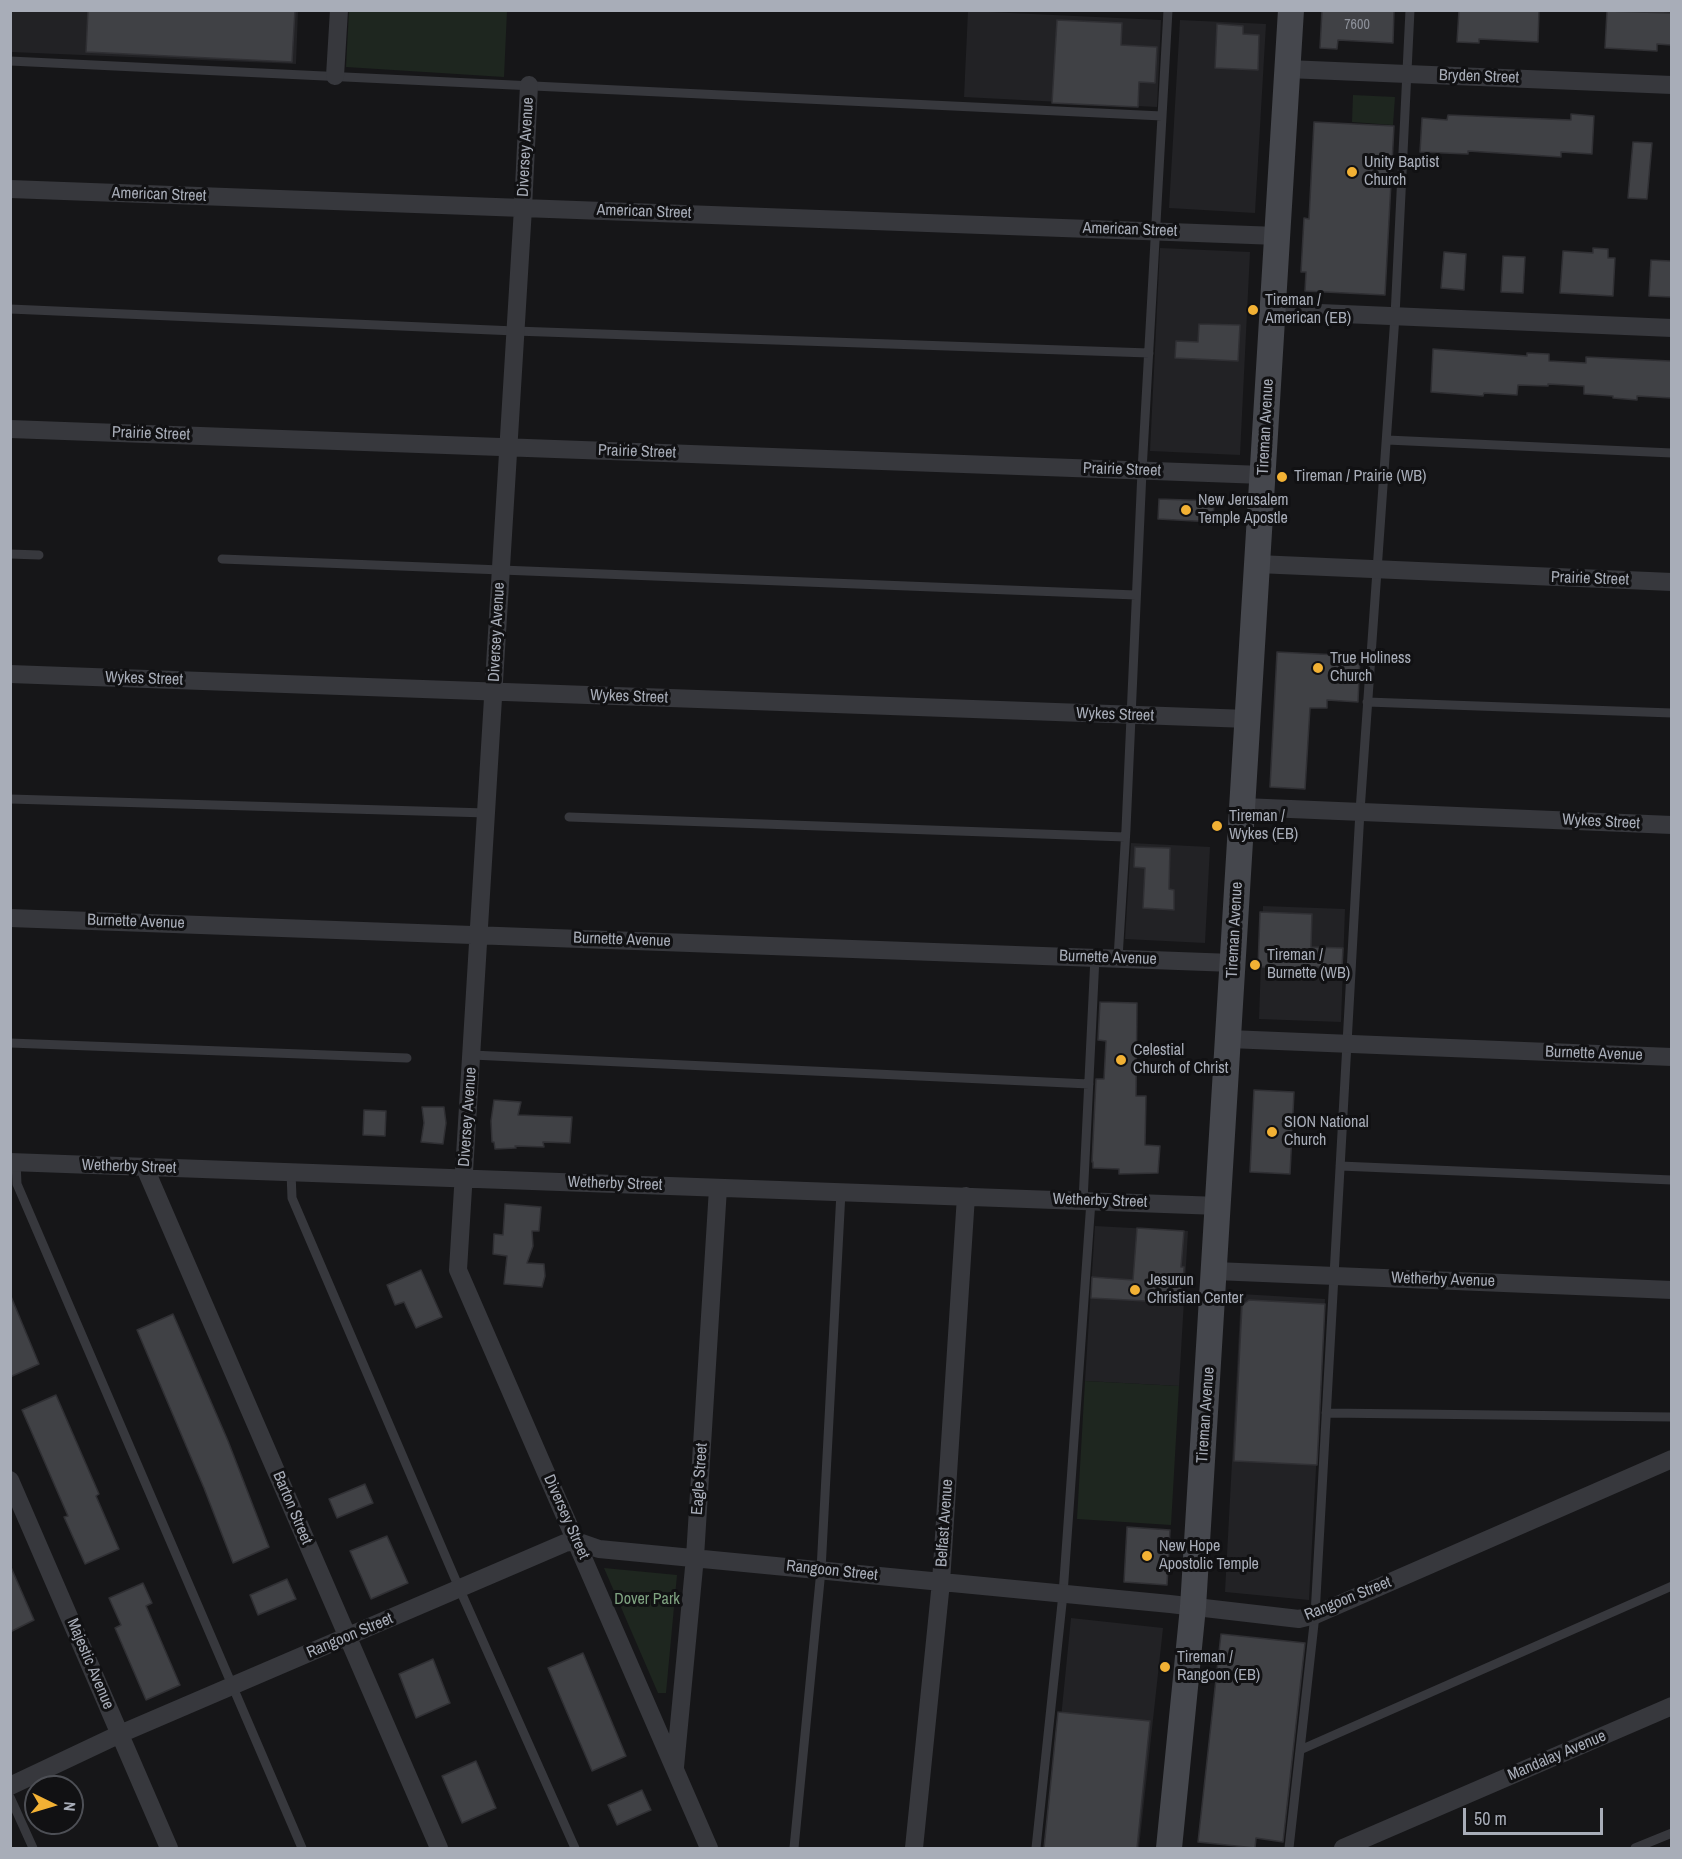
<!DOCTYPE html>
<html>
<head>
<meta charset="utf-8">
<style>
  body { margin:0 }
  #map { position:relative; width:1682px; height:1859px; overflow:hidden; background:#161618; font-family:"Archivo Narrow",sans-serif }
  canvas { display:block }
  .frame { position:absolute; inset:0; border:12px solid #a8adb8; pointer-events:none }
  .north { position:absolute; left:24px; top:1775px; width:60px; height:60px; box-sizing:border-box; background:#111113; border:2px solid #4d4f55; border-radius:50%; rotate:95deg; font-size:16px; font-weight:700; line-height:24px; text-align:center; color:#a8adb8 }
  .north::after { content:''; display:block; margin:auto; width:21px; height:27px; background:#f2b134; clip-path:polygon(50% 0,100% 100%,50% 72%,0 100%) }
  .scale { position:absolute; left:1463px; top:1808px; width:140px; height:27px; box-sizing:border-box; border:3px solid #a8adb8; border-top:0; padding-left:8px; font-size:18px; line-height:21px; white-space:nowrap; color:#a8adb8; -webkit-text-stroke:4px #111113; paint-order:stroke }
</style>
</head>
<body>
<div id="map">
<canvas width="1682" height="1859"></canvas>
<div class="frame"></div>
<div class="north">N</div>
<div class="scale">50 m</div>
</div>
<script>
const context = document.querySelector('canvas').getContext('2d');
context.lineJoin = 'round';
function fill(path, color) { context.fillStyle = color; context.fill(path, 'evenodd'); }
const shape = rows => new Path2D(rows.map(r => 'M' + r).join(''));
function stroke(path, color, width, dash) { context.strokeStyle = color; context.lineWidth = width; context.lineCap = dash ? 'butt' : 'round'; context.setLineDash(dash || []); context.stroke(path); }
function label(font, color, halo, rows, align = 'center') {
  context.font = font + ' "Archivo Narrow",sans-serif'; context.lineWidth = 6; context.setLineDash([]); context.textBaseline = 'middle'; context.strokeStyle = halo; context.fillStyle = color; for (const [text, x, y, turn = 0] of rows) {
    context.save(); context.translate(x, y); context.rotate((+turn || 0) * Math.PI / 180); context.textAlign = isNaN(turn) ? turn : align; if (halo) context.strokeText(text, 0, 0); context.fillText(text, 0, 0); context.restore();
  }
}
const built = shape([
  [11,11,298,11,296,64,11,52],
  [968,11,1161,20,1157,107,964,97],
  [1180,20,1266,24,1255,213,1169,208],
  [1160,248,1250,252,1240,455,1150,451],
  [1131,843,1210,847,1205,943,1125,939],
  [1263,906,1345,909,1341,1022,1259,1019],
  [1095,1226,1188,1231,1179,1386,1085,1381],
  [1241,1294,1325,1299,1309,1600,1225,1592],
  [1071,1618,1163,1628,1139,1848,1048,1848]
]);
const green = shape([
  [349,11,507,11,504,77,346,67],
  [1353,95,1395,97,1393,125,1352,122],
  [1085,1381,1179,1386,1171,1525,1077,1519],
  [604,1568,677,1575,666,1693,658,1693]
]);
const building = shape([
  [88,10,295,10,292,62,86,52,88,10],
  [1322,10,1394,10,1393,43,1338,40,1337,49,1320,48,1322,10],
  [1459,10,1539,10,1538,42,1479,39,1479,43,1457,42,1459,10],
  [1607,11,1671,13,1671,45,1657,44,1657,51,1605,48,1607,11],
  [1057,20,1122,23,1121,45,1157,47,1155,83,1139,82,1138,107,1052,103,1057,20],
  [1217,24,1243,26,1243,34,1259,35,1258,70,1215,68,1217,24],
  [1571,114,1594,116,1592,154,1561,152,1561,157,1468,151,1468,154,1420,152,1422,118,1447,120,1448,115,1571,120,1571,114],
  [1314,122,1394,126,1385,295,1305,291,1306,272,1301,272,1304,218,1309,219,1314,122],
  [1633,142,1652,143,1647,199,1628,198,1633,142],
  [1593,248,1608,249,1608,258,1615,258,1613,296,1560,293,1563,251,1593,253,1593,248],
  [1444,252,1466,254,1464,290,1441,288,1444,252],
  [1503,256,1525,257,1523,293,1501,292,1503,256],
  [1651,260,1671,261,1671,297,1649,296,1651,260],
  [1199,324,1240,325,1238,361,1175,358,1176,341,1198,342,1199,324],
  [1433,349,1527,356,1527,353,1549,354,1549,361,1586,363,1586,357,1671,361,1671,398,1637,396,1637,400,1613,398,1613,396,1584,394,1584,386,1548,384,1548,386,1518,385,1517,395,1484,393,1483,396,1431,392,1433,349],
  [1159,499,1214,501,1213,522,1158,519,1159,499],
  [1277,652,1360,656,1358,702,1327,700,1327,708,1310,708,1305,789,1270,787,1277,652],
  [1135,847,1170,848,1169,889,1174,890,1174,910,1143,908,1145,868,1134,867,1135,847],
  [1260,912,1312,914,1311,947,1343,948,1342,968,1314,967,1314,969,1258,967,1260,912],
  [1100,1002,1137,1003,1136,1096,1146,1096,1145,1145,1160,1146,1158,1173,1119,1174,1119,1169,1093,1168,1093,1162,1092,1162,1096,1079,1104,1079,1106,1041,1098,1040,1100,1002],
  [1254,1090,1294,1092,1290,1174,1250,1172,1254,1090],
  [494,1100,521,1102,518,1115,572,1117,570,1143,543,1142,544,1147,515,1146,516,1148,495,1149,494,1142,492,1142,491,1121,494,1100],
  [422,1107,444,1107,446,1123,443,1144,421,1142,424,1123,422,1107],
  [364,1110,386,1111,385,1136,363,1135,364,1110],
  [505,1204,541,1207,539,1231,532,1231,533,1246,527,1263,544,1264,545,1276,542,1287,504,1284,507,1256,493,1254,494,1234,503,1235,505,1204],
  [1137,1228,1184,1231,1181,1267,1184,1267,1182,1303,1091,1298,1092,1277,1133,1280,1137,1228],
  [421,1270,442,1317,416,1328,404,1302,395,1305,387,1285,421,1270],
  [10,1294,39,1364,10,1377,10,1294],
  [1249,1300,1325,1304,1317,1465,1234,1461,1242,1305,1249,1300],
  [173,1314,228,1441,269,1547,233,1563,204,1488,137,1330,173,1314],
  [56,1395,99,1494,96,1496,119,1549,85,1564,64,1517,68,1516,22,1410,56,1395],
  [365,1484,373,1503,337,1518,329,1499,365,1484],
  [1127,1527,1170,1530,1167,1585,1124,1582,1127,1527],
  [387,1536,408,1583,371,1599,350,1551,387,1536],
  [10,1565,34,1620,10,1632,10,1565],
  [287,1579,296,1599,258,1615,250,1595,287,1579],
  [143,1583,152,1603,146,1606,180,1685,146,1700,115,1628,121,1625,109,1598,143,1583],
  [1221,1634,1305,1643,1283,1842,1256,1838,1255,1848,1198,1842,1221,1634],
  [583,1653,626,1756,592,1771,548,1668,583,1653],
  [433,1659,450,1703,416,1718,399,1674,433,1659],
  [1058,1712,1150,1721,1137,1848,1044,1848,1058,1712],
  [476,1761,496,1808,462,1823,442,1776,476,1761],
  [642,1790,651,1810,617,1825,608,1805,642,1790]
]);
const lane = shape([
  [10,61,1162,116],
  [10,309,515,331,1149,353],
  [1387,440,1672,453],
  [10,554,39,555],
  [222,559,1136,595],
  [1367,702,1672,713],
  [10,799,487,813],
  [569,817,1125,837],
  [1118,958,1126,829,1142,471,1168,10],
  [10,1043,407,1058],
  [472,1055,1089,1084],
  [16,1162,17,1184,302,1848],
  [1340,1166,1672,1180],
  [291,1172,292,1198,460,1590,575,1848],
  [1083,1201,1095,957],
  [1326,1413,1672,1417],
  [1300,1750,1672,1586],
  [10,1797,33,1848],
  [794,1848,821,1570,841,1192],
  [1036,1848,1063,1594,1091,1201],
  [1289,1848,1315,1615,1360,811,1395,316,1410,10],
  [1635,1848,1672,1833]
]);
const street = shape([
  [1287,69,1672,85],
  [335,76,339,10],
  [529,85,523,208,458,1270,709,1848],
  [10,189,1278,236],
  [1273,311,1672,328],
  [10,429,1263,475],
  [1257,564,1672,582],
  [10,674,1248,719],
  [1243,807,1672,825],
  [10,918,1233,963],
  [1229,1039,1672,1057],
  [10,1162,1219,1206],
  [145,1168,439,1848],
  [1215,1271,1672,1290],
  [10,1480,169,1848],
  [675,1767,695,1557,718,1188],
  [10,1786,120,1734,565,1543,576,1541,599,1549,1170,1604,1299,1619,1315,1615,1672,1459],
  [914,1848,941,1582,966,1196],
  [1343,1848,1672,1706]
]);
const secondary = shape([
  [1169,1848,1193,1607,1291,10]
]);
const markers = [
  [1352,172,6,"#f2b134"],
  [1253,310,6,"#f2b134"],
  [1282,477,6,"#f2b134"],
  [1186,510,6,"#f2b134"],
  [1318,668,6,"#f2b134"],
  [1217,826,6,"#f2b134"],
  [1255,965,6,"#f2b134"],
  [1121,1060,6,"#f2b134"],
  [1272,1132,6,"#f2b134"],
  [1135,1290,6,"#f2b134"],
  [1147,1556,6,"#f2b134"],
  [1165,1667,6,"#f2b134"]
];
const numberNames = [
  ["7600",1357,25]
];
const streetNames = [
  ["Bryden Street",1479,77,2],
  ["Diversey Avenue",526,147,-87],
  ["American Street",159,195,2],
  ["American Street",644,212,2],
  ["American Street",1130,230,2],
  ["Tireman Avenue",1266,427,-87],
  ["Prairie Street",151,434,2],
  ["Prairie Street",637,452,2],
  ["Prairie Street",1122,470,2],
  ["Prairie Street",1590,579,2],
  ["Diversey Avenue",497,632,-87],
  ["Wykes Street",144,679,2],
  ["Wykes Street",629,697,2],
  ["Wykes Street",1115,715,2],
  ["Wykes Street",1601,822,3],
  ["Burnette Avenue",136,922,2],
  ["Tireman Avenue",1235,930,-87],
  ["Burnette Avenue",622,940,2],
  ["Burnette Avenue",1108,958,2],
  ["Burnette Avenue",1594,1054,2],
  ["Diversey Avenue",468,1117,-86],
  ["Wetherby Street",129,1167,2],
  ["Wetherby Street",615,1184,2],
  ["Wetherby Street",1100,1201,2],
  ["Wetherby Avenue",1443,1280,2],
  ["Tireman Avenue",1206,1415,-86],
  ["Eagle Street",700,1479,-86],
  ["Barton Street",292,1508,67],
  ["Diversey Street",566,1517,66],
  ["Belfast Avenue",945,1523,-86],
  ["Rangoon Street",832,1571,6],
  ["Rangoon Street",1348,1599,-22],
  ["Rangoon Street",350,1636,-23],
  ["Majestic Avenue",90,1664,67],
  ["Mandalay Avenue",1557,1756,-23]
];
const poiNames = [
  ["Unity Baptist",1364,163],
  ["Church",1364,181],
  ["Tireman /",1265,301],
  ["American (EB)",1265,319],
  ["Tireman / Prairie (WB)",1294,477],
  ["New Jerusalem",1198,501],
  ["Temple Apostle",1198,519],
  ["True Holiness",1330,659],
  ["Church",1330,677],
  ["Tireman /",1229,817],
  ["Wykes (EB)",1229,835],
  ["Tireman /",1267,956],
  ["Burnette (WB)",1267,974],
  ["Celestial",1133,1051],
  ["Church of Christ",1133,1069],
  ["SION National",1284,1123],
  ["Church",1284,1141],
  ["Jesurun",1147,1281],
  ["Christian Center",1147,1299],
  ["New Hope",1159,1547],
  ["Apostolic Temple",1159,1565],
  ["Tireman /",1177,1658],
  ["Rangoon (EB)",1177,1676]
];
const parkNames = [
  ["Dover Park",647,1600]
];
fill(built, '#222225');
fill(green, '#1e261f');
fill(building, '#404145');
stroke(building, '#303034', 1.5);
stroke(lane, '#37383d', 9);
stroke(street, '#37383d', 18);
stroke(secondary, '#45474d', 26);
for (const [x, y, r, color] of markers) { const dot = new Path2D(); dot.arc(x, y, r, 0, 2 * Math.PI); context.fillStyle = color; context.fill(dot); stroke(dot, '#111113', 2); }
label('14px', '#8e929b', null, numberNames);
label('16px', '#a8adb8', '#111113', streetNames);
label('16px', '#a8adb8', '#111113', poiNames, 'left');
label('16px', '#7fa381', '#111113', parkNames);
</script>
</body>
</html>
